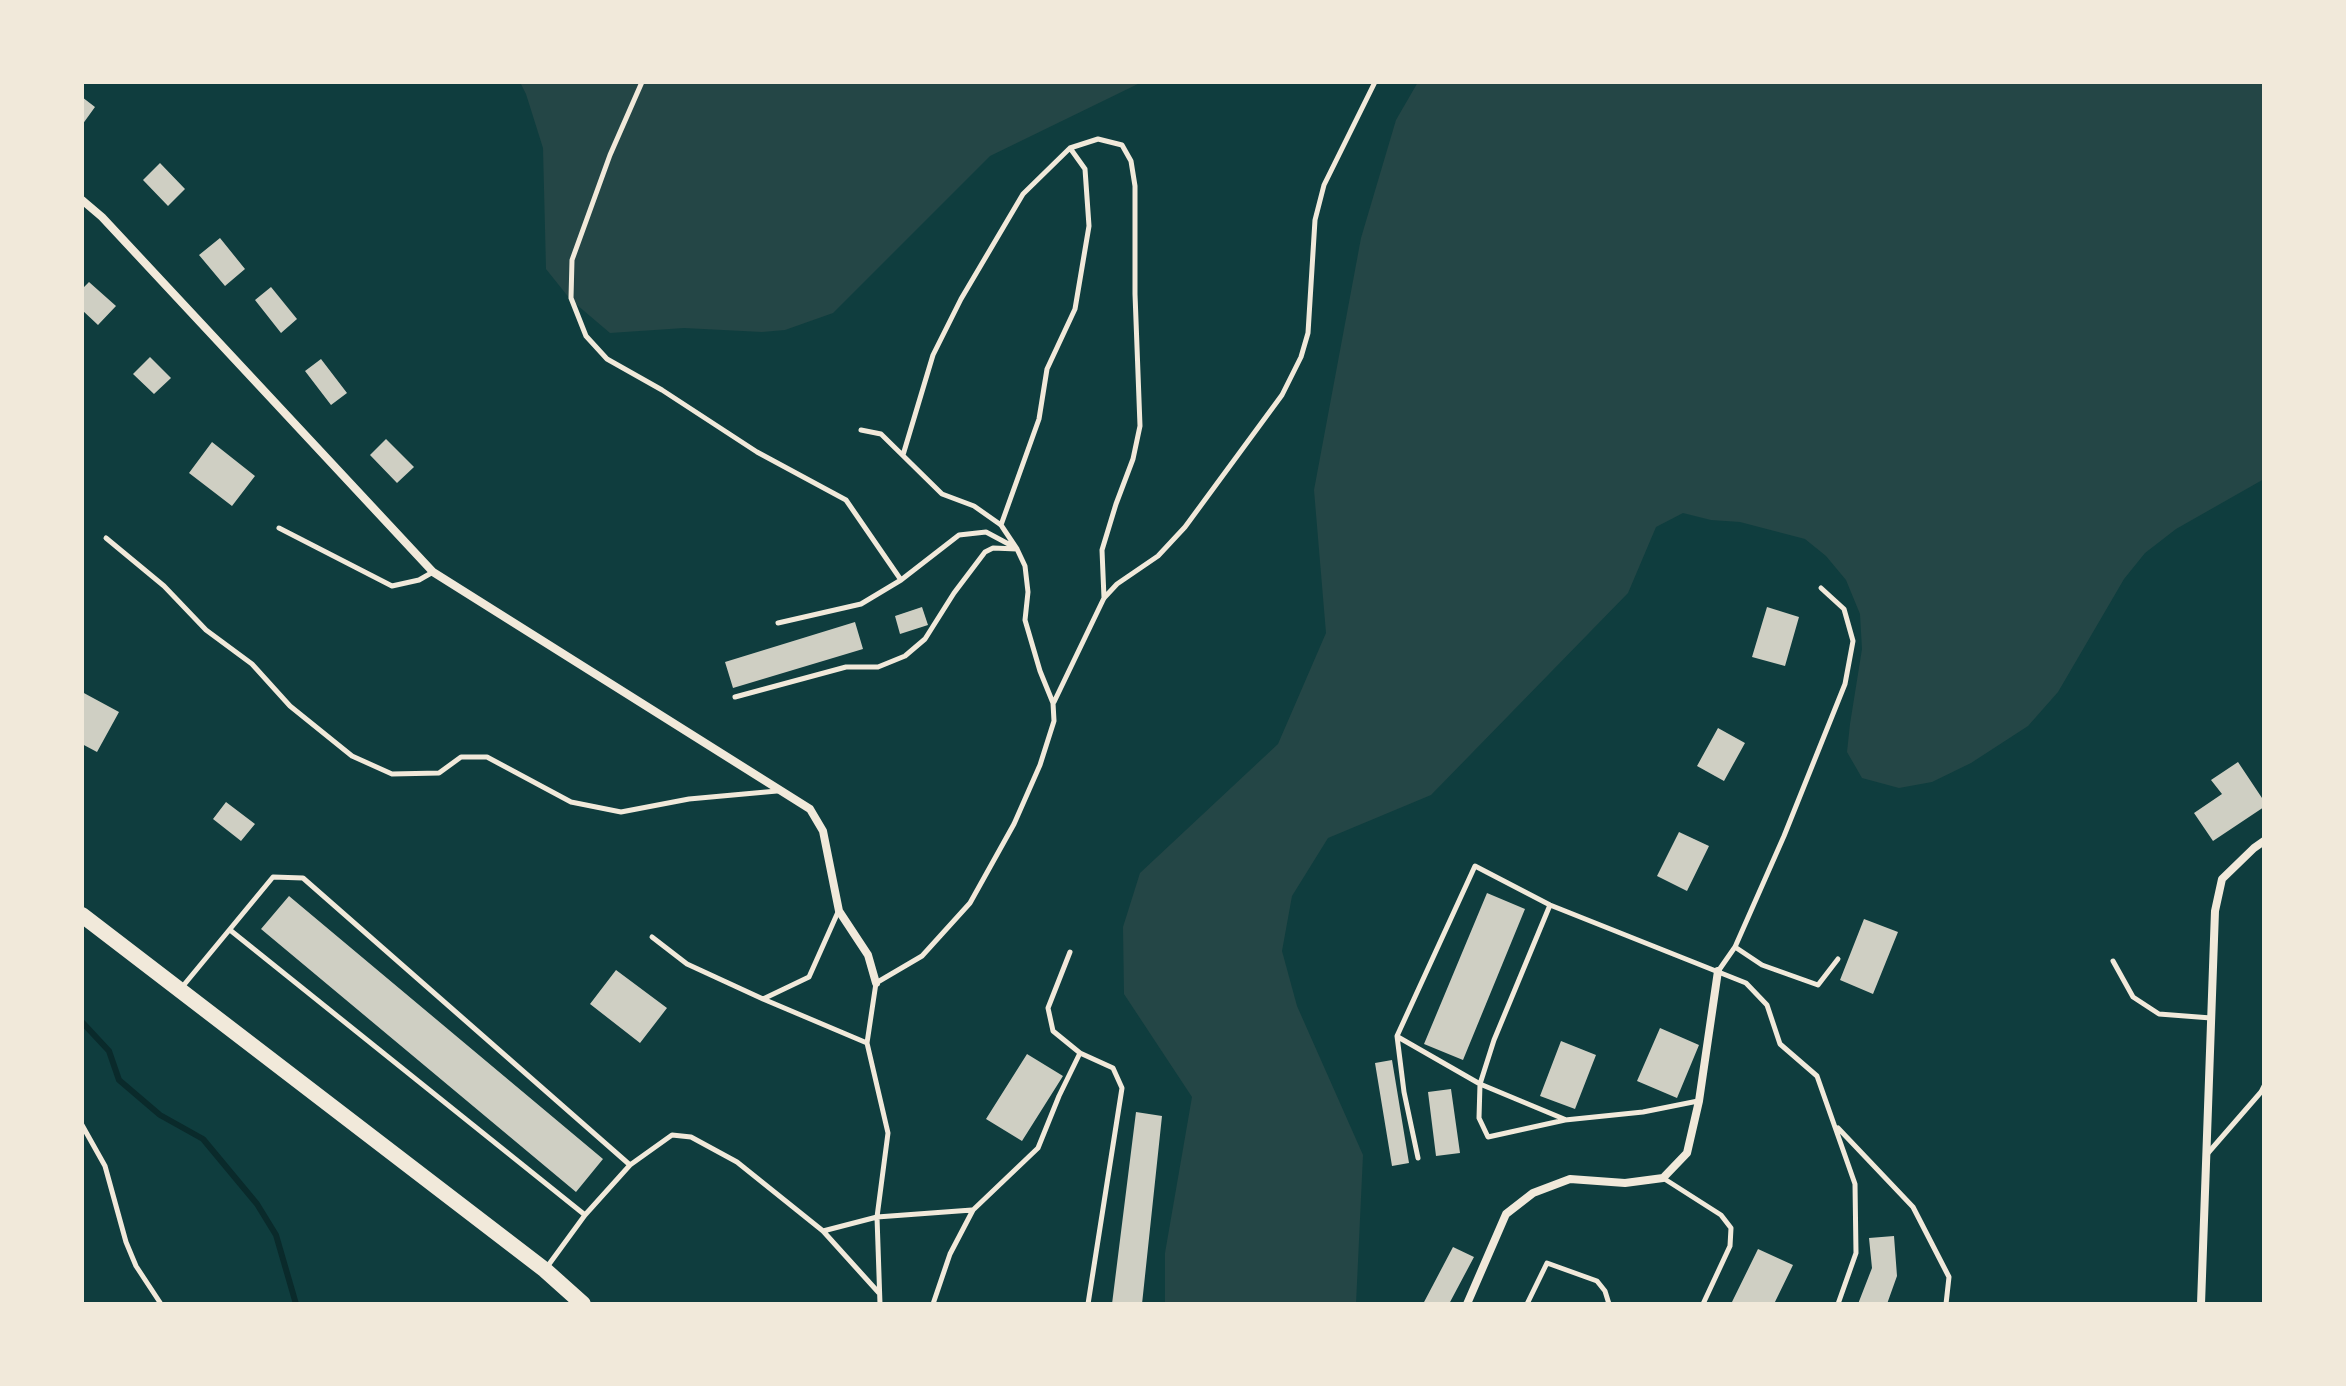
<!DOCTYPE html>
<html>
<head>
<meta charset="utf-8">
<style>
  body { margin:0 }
  #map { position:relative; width:2346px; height:1386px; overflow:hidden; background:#0f3d3e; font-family:"Playfair Display",serif }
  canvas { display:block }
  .frame { position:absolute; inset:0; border:84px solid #f1e9da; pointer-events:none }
</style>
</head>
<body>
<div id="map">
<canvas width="2346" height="1386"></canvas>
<div class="frame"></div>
</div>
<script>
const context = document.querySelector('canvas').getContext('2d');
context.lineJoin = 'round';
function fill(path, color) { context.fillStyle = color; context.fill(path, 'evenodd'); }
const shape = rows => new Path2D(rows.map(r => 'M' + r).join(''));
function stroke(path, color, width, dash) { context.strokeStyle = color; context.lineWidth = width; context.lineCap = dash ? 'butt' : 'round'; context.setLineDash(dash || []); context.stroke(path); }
const green = shape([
  [520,82,1142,82,990,156,833,313,785,330,762,332,684,328,610,333,570,299,546,269,543,148,526,94],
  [1418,82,2264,82,2264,479,2176,529,2145,553,2124,579,2058,692,2028,726,1971,763,1932,782,1899,788,1862,778,1847,752,1850,724,1862,649,1860,614,1846,580,1826,556,1805,539,1740,522,1711,520,1683,513,1656,527,1628,593,1431,795,1328,838,1292,896,1282,951,1297,1006,1363,1155,1356,1304,1165,1304,1165,1253,1192,1097,1124,994,1123,927,1140,873,1278,744,1326,633,1314,490,1361,238,1396,120]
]);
const stream = shape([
  [82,1022,109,1051,119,1080,160,1115,203,1139,257,1204,276,1235,296,1304]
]);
const building = shape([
  [82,97,95,107,82,125],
  [160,163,185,189,168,206,143,180],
  [220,238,245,269,225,286,199,255],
  [89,282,116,306,98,325,82,310,82,289],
  [271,287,297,319,281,333,255,300],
  [150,357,171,378,154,394,133,374],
  [321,359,347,393,331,405,305,371],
  [386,439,414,467,397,483,370,455],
  [212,442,255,476,232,506,189,473],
  [922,607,928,625,900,634,895,616],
  [1767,607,1799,617,1785,666,1752,657],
  [855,622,863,649,733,688,725,662],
  [82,692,119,712,97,752,82,744],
  [1718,728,1745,743,1724,781,1697,766],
  [2238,762,2264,801,2264,807,2213,841,2194,813,2222,794,2211,780],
  [226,802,255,824,241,841,213,819],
  [1679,832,1709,846,1687,891,1657,876],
  [1487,893,1525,909,1463,1060,1424,1044],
  [289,896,603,1159,576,1192,261,929],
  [1864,919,1898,932,1873,994,1840,980],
  [616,970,667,1008,640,1043,590,1004],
  [1660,1028,1699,1045,1677,1098,1637,1081],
  [1561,1041,1596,1055,1575,1109,1540,1096],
  [1027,1054,1063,1076,1022,1141,986,1119],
  [1392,1060,1409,1163,1392,1166,1375,1063],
  [1451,1089,1460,1153,1436,1156,1428,1092],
  [1136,1112,1162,1116,1142,1304,1112,1304],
  [1894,1236,1897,1276,1887,1304,1858,1304,1872,1268,1869,1238],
  [1453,1247,1474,1257,1449,1304,1423,1304],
  [1758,1249,1793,1265,1774,1304,1731,1304]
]);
const service = shape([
  [642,82,610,155,572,260,571,298,586,336,607,359,662,390,757,452,846,500,901,580],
  [861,430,881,434,942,494,974,506,1001,525,1017,549,1025,566,1028,592,1025,620,1040,671,1053,703,1054,721,1040,765,1014,824,970,903,922,956,876,983,867,1043,888,1133,877,1217,880,1304],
  [903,455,933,355,961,299,1023,194,1070,148,1098,139,1122,145,1131,161,1135,186,1135,294,1140,426,1133,459,1116,504,1102,550,1104,598],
  [1001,525,1039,419,1047,369,1075,309,1089,226,1085,169,1070,148],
  [279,528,392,586,419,580,433,572],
  [106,538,164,586,206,630,252,664,290,706,352,756,392,774,439,773,461,757,487,757,571,802,621,812,689,799,777,791],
  [778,623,861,604,901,580,959,535,986,532,1016,548],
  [735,697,846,667,878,667,905,656,925,639,954,593,985,552,993,548,1017,549],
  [1054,702,1104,598,1117,584,1158,556,1185,527,1282,395,1301,357,1308,333,1315,220,1324,185,1375,82],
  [1550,905,1494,1040,1480,1084,1479,1118,1488,1137,1565,1120,1643,1112,1698,1101],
  [230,930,585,1215],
  [652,937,687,964,763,999,867,1043],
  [1735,947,1762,965,1818,985,1838,959],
  [1070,952,1048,1008,1053,1031,1080,1053,1113,1068,1122,1088,1088,1304],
  [2113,961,2133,997,2159,1014,2211,1018],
  [1719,970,1735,947,1784,836,1845,684,1853,641,1844,609,1821,588],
  [183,986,273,877,303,878,630,1165],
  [763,999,809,977,838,912],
  [1398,1037,1480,1084,1564,1119],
  [82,1125,105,1166,126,1242,136,1266,161,1304],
  [1838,1128,1913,1207,1949,1277,1946,1304],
  [2208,1153,2261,1092,2264,1086],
  [1418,1158,1404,1092,1397,1036,1475,866,1550,905,1746,983,1767,1005,1780,1044,1817,1076,1855,1184,1856,1253,1838,1304],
  [1663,1178,1721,1215,1731,1228,1730,1246,1703,1304],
  [823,1231,877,1217,972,1210],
  [547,1267,585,1215,630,1165,672,1135,691,1137,737,1162,823,1231,879,1293],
  [933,1304,950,1254,973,1210,1038,1148,1059,1096,1080,1053],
  [1527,1304,1547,1263,1597,1281,1605,1291,1609,1304]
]);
const minor = shape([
  [82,200,102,217,433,572,810,809,823,831,839,911,868,955,876,983],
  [1467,1304,1506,1214,1533,1193,1570,1179,1625,1183,1663,1178,1687,1153,1699,1101,1718,971],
  [2201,1304,2215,911,2222,879,2254,848,2264,841]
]);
const primary = shape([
  [82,915,545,1270,583,1304]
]);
fill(green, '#244646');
stroke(stream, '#0a2a2b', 6);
fill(building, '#cfcfc3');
stroke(service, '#f1e9da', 5);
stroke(minor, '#f1e9da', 8);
stroke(primary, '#f1e9da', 16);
</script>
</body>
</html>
